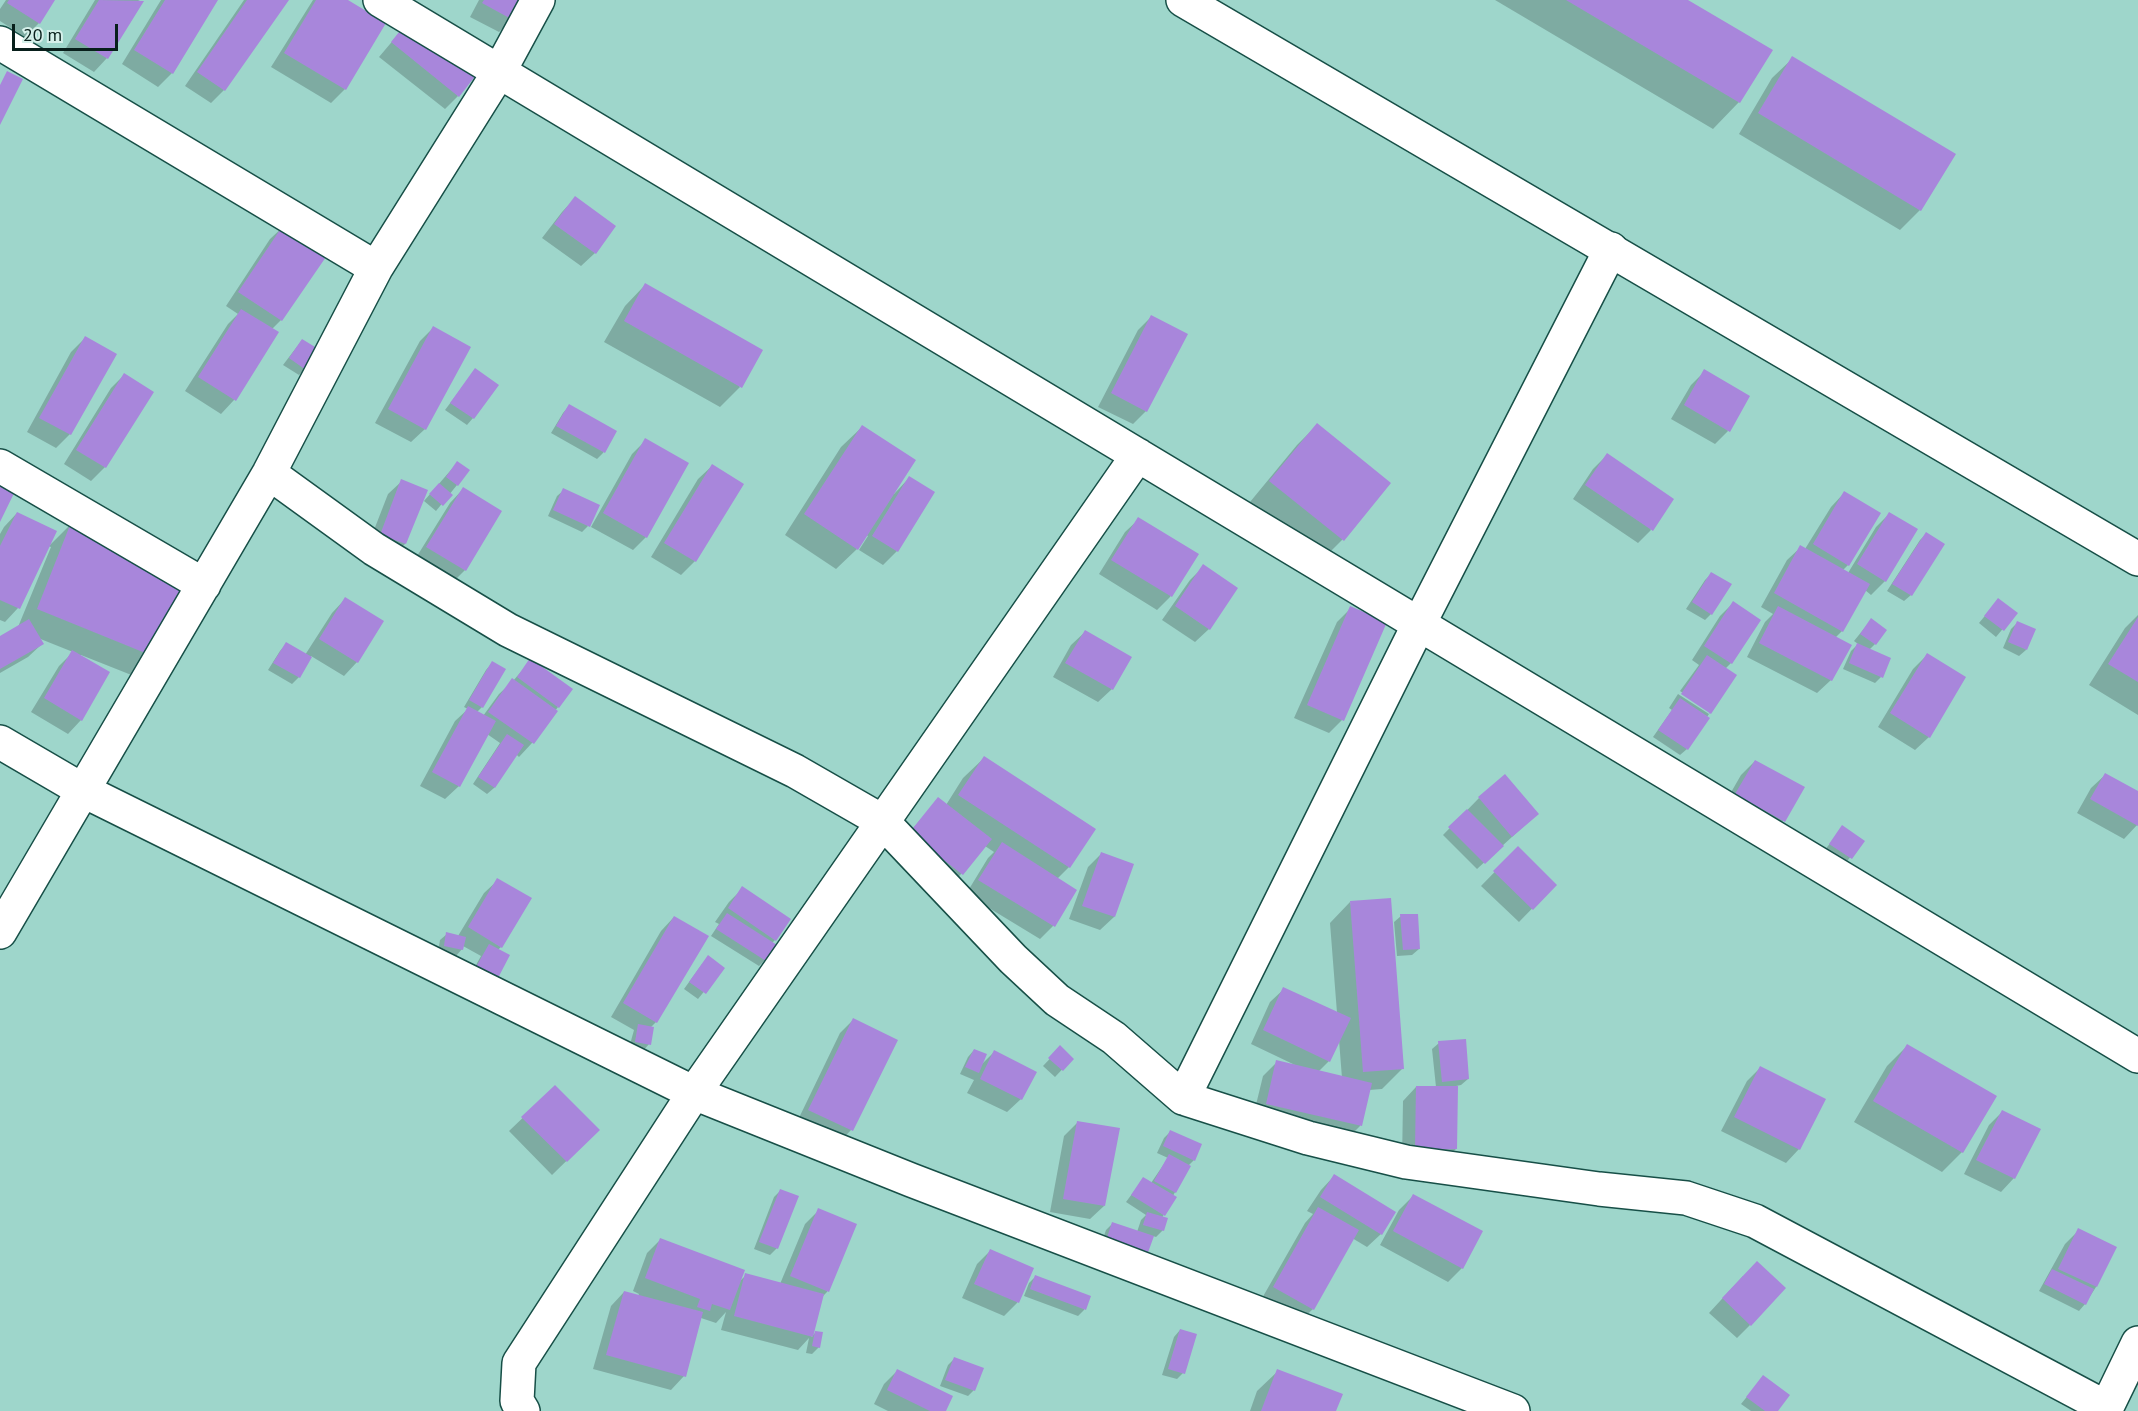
<!DOCTYPE html>
<html>
<head>
<meta charset="utf-8">
<style>
  body { margin:0 }
  #map { position:relative; width:2138px; height:1411px; overflow:hidden; background:#9ed6cb; font-family:"PT Sans",sans-serif }
  canvas { display:block }
  .scale { position:absolute; left:12px; top:24px; width:106px; height:27px; box-sizing:border-box; border:3px solid #081f1b; border-top:0; padding-left:8px; font-size:18px; line-height:21px; white-space:nowrap; color:#081f1b; -webkit-text-stroke:4px #d5f0ea; paint-order:stroke }
</style>
</head>
<body>
<div id="map">
<canvas width="2138" height="1411"></canvas>
<div class="scale">20 m</div>
</div>
<script>
const context = document.querySelector('canvas').getContext('2d');
context.lineJoin = 'round';
function fill(path, color) { context.fillStyle = color; context.fill(path, 'evenodd'); }
const shape = rows => new Path2D(rows.map(r => 'M' + r).join(''));
function stroke(path, color, width, dash) { context.strokeStyle = color; context.lineWidth = width; context.lineCap = dash ? 'butt' : 'round'; context.setLineDash(dash || []); context.stroke(path); }
const shadow = shape([
  [6,0,53,0,39,23,25,37,0,21,0,9],
  [95,0,138,0,142,2,107,58,94,72,63,53],
  [161,0,216,0,172,73,158,87,122,64],
  [244,0,287,0,224,90,211,103,185,86],
  [313,0,345,0,384,24,345,89,331,103,271,67],
  [479,0,522,0,512,19,499,32,470,17],
  [1495,0,1685,0,1739,102,1713,129],
  [412,18,458,96,445,109,379,57],
  [1793,58,1920,210,1900,230,1739,134,1772,78],
  [575,198,595,253,581,266,542,238,562,212],
  [284,226,326,254,281,320,272,329,276,332,234,400,221,414,185,391,228,324,238,314,226,306,270,239],
  [645,285,740,387,720,407,604,342,625,306],
  [1151,317,1146,411,1133,424,1098,407,1138,330],
  [433,328,425,429,411,442,375,423,420,341],
  [85,338,115,355,70,434,56,448,27,432,71,352],
  [302,340,305,369,299,375,283,365],
  [475,370,473,418,467,425,445,410],
  [1705,371,1728,431,1715,444,1671,419,1691,385],
  [124,375,105,467,91,481,64,464,111,388],
  [569,406,615,432,603,453,597,459,551,433,563,413],
  [1317,425,1389,483,1342,540,1322,560,1250,502,1297,445],
  [862,427,894,494,909,478,933,492,897,551,883,565,859,550,868,536,866,535,857,549,836,569,785,535,841,447],
  [646,440,646,537,633,550,591,527,632,454],
  [1607,455,1651,530,1638,543,1573,499,1593,469],
  [457,463,457,485,436,511,424,501],
  [712,466,695,561,681,575,651,557,698,479],
  [402,481,426,490,405,544,391,557,367,548,388,494],
  [463,489,500,511,465,570,451,584,414,561,450,503],
  [564,490,588,526,582,532,548,516,557,496],
  [1844,493,1848,565,1843,570,1848,573,1876,527,1889,514,1885,581,1871,595,1865,590,1842,631,1835,638,1831,680,1817,693,1747,657,1765,622,1773,614,1761,607,1787,560,1801,547,1805,549,1831,507],
  [17,513,49,546,73,522,199,572,144,680,81,655,81,720,68,734,31,712,59,666,73,652,38,638,42,644,28,657,0,673,0,637,18,627,51,547,48,546,18,608,5,622,0,620,0,534,4,527],
  [1139,519,1197,555,1170,597,1157,610,1099,574,1125,532],
  [1926,534,1911,595,1904,601,1887,591,1920,540],
  [1204,566,1209,629,1195,642,1162,620,1190,580],
  [1712,573,1711,614,1705,620,1686,609,1705,580],
  [345,599,357,662,344,676,311,656,299,677,292,684,268,670,280,651,286,644,305,655,332,613],
  [1998,600,2016,613,1996,637,1979,623],
  [1733,603,1731,663,1725,669,1735,675,1709,714,1709,711,1680,691,1699,665,1692,660,1720,616],
  [1351,608,1342,720,1329,733,1294,718,1337,622],
  [2138,615,2138,715,2089,685,2125,628],
  [1871,620,1875,644,1869,650,1881,677,1875,683,1843,669,1851,651,1858,644,1854,641],
  [2018,622,2026,650,2019,656,2003,648,2011,629],
  [1085,632,1112,689,1098,702,1053,677,1071,645],
  [1927,655,1929,737,1915,750,1878,727,1913,669],
  [531,660,558,707,532,743,519,757,516,754,494,788,487,794,473,784,500,743,487,734,459,786,445,799,420,786,455,721,468,709,464,707,486,670,492,663,482,707,477,712,483,716,499,694,513,681],
  [1678,694,1709,714,1687,749,1680,755,1653,737,1672,710,1669,708],
  [984,758,1094,830,1069,867,1057,879,1053,926,1040,939,966,894,988,858,994,852,985,846,949,888,897,847,938,799,946,805,963,778],
  [1755,761,1803,788,1783,821,1770,835,1722,808,1741,775],
  [2105,775,2138,793,2138,824,2124,839,2077,813,2091,788],
  [1479,798,1537,814,1477,869,1443,835],
  [1843,827,1863,841,1844,865,1824,851],
  [1518,848,1555,885,1519,922,1481,886],
  [1101,854,1132,865,1114,917,1100,930,1069,919,1088,867],
  [498,880,501,947,471,974,481,956,463,946,462,949,456,956,438,952,440,940,447,934,458,936,484,893],
  [743,888,775,940,772,943,765,960,759,966,711,936,719,924,715,922,729,902],
  [1350,902,1403,1068,1382,1089,1369,1090,1360,1126,1347,1139,1253,1117,1263,1076,1277,1062,1295,1065,1251,1044,1270,1002,1284,989,1337,1013,1330,923],
  [1339,1040,1342,1078,1318,1072,1329,1061],
  [1401,916,1419,949,1412,955,1397,956,1394,922],
  [674,917,656,1022,650,1028,649,1044,643,1051,629,1048,634,1030,611,1017,661,931],
  [702,964,723,968,698,999,684,989],
  [853,1020,896,1041,851,1130,838,1144,796,1124,840,1033],
  [1439,1043,1468,1079,1461,1085,1456,1086,1456,1149,1442,1162,1402,1162,1403,1101,1416,1087,1436,1087,1432,1049],
  [1907,1046,1962,1152,1942,1172,1854,1122,1887,1066],
  [1060,1048,1072,1059,1055,1077,1043,1066],
  [974,1050,981,1065,994,1052,1021,1099,1007,1112,967,1093,974,1080,960,1074,968,1057],
  [1760,1068,1799,1149,1786,1163,1721,1131,1747,1081],
  [555,1087,598,1130,552,1175,509,1131],
  [2002,1112,2014,1178,2001,1192,1964,1174,1989,1125],
  [1078,1122,1104,1206,1090,1219,1050,1212,1064,1136],
  [1170,1132,1194,1160,1188,1166,1162,1218,1163,1230,1156,1237,1153,1236,1099,1250,1106,1230,1113,1223,1137,1232,1141,1220,1146,1215,1126,1202,1143,1179,1151,1183,1168,1158,1157,1153,1164,1138],
  [1334,1176,1381,1234,1367,1247,1352,1238,1313,1309,1299,1322,1261,1300,1305,1223,1313,1214,1307,1211,1321,1190],
  [780,1191,797,1197,777,1248,770,1255,754,1249,774,1197],
  [1413,1196,1462,1268,1448,1282,1380,1245,1399,1210],
  [819,1210,855,1225,827,1292,822,1297,811,1337,816,1332,819,1347,812,1354,806,1353,809,1338,798,1350,721,1330,726,1312,716,1323,701,1318,684,1376,671,1390,593,1369,611,1306,624,1292,638,1296,639,1294,633,1291,647,1253,660,1240,740,1281,746,1275,780,1284,805,1224],
  [2079,1230,2115,1248,2096,1287,2085,1304,2079,1311,2039,1291,2065,1244],
  [990,1251,1032,1269,1017,1303,1004,1316,962,1298,977,1264],
  [1036,1276,1089,1297,1084,1310,1078,1316,1024,1296,1029,1283],
  [1743,1276,1750,1325,1737,1338,1709,1313],
  [1180,1330,1183,1373,1177,1379,1162,1375,1174,1337],
  [954,1359,974,1390,968,1396,940,1386,948,1365],
  [897,1371,944,1411,888,1411,874,1404,884,1384],
  [1278,1371,1335,1411,1250,1411,1257,1391],
  [1763,1377,1776,1411,1751,1411,1741,1404]
]);
const building = shape([
  [9,0,55,0,40,24,7,3],
  [99,0,144,1,108,59,75,39],
  [165,0,218,0,173,74,134,50],
  [247,0,289,0,225,91,197,72],
  [316,0,348,0,386,23,346,90,284,53],
  [484,0,524,0,513,20,482,3],
  [1566,0,1688,0,1773,50,1740,103],
  [412,16,480,70,459,97,391,42],
  [1792,56,1956,154,1921,211,1758,113],
  [7,71,23,79,0,125,0,85],
  [575,196,616,226,596,254,554,224],
  [284,224,328,254,282,321,238,292],
  [645,283,763,350,742,388,624,321],
  [241,309,279,332,236,401,198,377],
  [1151,315,1188,334,1147,412,1111,393],
  [433,326,471,347,426,430,388,409],
  [85,336,117,354,71,435,39,418],
  [302,339,320,350,306,370,289,358],
  [475,368,499,385,474,419,450,403],
  [1704,369,1750,396,1730,432,1684,405],
  [124,373,154,392,106,468,76,450],
  [569,404,617,431,605,453,556,426],
  [1317,423,1391,483,1344,541,1269,481],
  [862,425,916,460,858,550,804,514],
  [645,438,689,463,647,538,603,513],
  [1607,453,1674,499,1653,531,1585,485],
  [457,461,470,470,458,486,446,477],
  [712,464,744,484,696,562,664,543],
  [0,476,18,485,0,522],
  [909,476,935,492,898,552,872,536],
  [401,479,428,490,406,544,380,535],
  [439,483,453,495,443,506,429,494],
  [463,487,502,511,466,571,426,547],
  [563,488,600,505,590,527,553,510],
  [1844,491,1881,513,1849,566,1813,544],
  [17,512,57,531,20,609,0,600,0,546],
  [1889,512,1918,529,1886,582,1857,564],
  [1138,517,1199,554,1172,597,1111,560],
  [72,520,201,572,165,661,37,609],
  [1926,532,1945,544,1912,596,1892,584],
  [1800,545,1870,584,1843,632,1774,593],
  [1203,564,1238,588,1210,630,1175,606],
  [1711,572,1732,584,1712,615,1692,602],
  [345,597,384,621,358,663,319,639],
  [1998,598,2018,613,2004,631,1984,616],
  [1733,601,1761,620,1732,664,1704,646],
  [1350,606,1387,622,1344,721,1307,705],
  [1778,606,1852,645,1832,681,1759,643],
  [2138,617,2138,682,2108,664],
  [1871,618,1887,630,1876,645,1860,634],
  [29,619,44,644,0,669,0,636],
  [2017,621,2036,629,2027,650,2008,642],
  [1085,630,1132,657,1113,690,1065,663],
  [286,642,312,657,300,678,273,663],
  [1857,643,1891,658,1883,678,1849,663],
  [72,650,110,672,82,721,44,698],
  [1927,653,1966,677,1930,738,1890,713],
  [1707,655,1737,675,1711,714,1681,694],
  [530,658,573,689,559,708,517,677],
  [492,661,506,669,483,708,469,700],
  [512,678,558,711,534,744,488,712],
  [1680,698,1710,718,1688,750,1658,730],
  [468,706,496,721,460,787,432,772],
  [507,734,524,745,495,788,478,777],
  [984,756,1096,829,1070,868,958,795],
  [1755,760,1805,787,1785,822,1735,794],
  [2105,773,2138,791,2138,826,2090,799],
  [1505,774,1539,814,1512,837,1478,797],
  [938,797,992,839,963,875,909,833],
  [1467,809,1504,846,1485,864,1448,827],
  [1842,825,1865,841,1852,859,1829,844],
  [1002,842,1077,890,1055,927,978,880],
  [1518,846,1557,885,1533,910,1493,871],
  [1101,852,1134,864,1115,917,1082,906],
  [497,878,532,898,502,948,468,927],
  [742,886,791,919,776,941,728,908],
  [1391,898,1404,1069,1363,1072,1350,901],
  [727,913,777,945,766,961,716,929],
  [1400,914,1418,914,1420,949,1403,950],
  [674,916,709,936,657,1023,623,1003],
  [446,932,466,937,463,950,444,946],
  [489,944,510,955,498,978,476,967],
  [708,955,725,968,706,994,689,982],
  [1283,987,1351,1018,1330,1062,1263,1030],
  [853,1018,898,1040,853,1131,808,1110],
  [638,1024,654,1027,651,1045,635,1042],
  [1466,1039,1469,1079,1442,1082,1438,1041],
  [1907,1044,1997,1096,1963,1153,1873,1101],
  [1060,1045,1074,1059,1063,1071,1048,1058],
  [974,1049,987,1054,979,1073,965,1067],
  [994,1050,1037,1072,1022,1100,980,1079],
  [1276,1060,1372,1083,1362,1126,1266,1104],
  [1760,1066,1826,1099,1800,1150,1734,1117],
  [555,1085,600,1130,567,1162,521,1117],
  [1416,1086,1458,1086,1457,1149,1415,1150],
  [2002,1110,2041,1129,2015,1179,1976,1160],
  [1077,1121,1120,1128,1105,1206,1063,1199],
  [1170,1130,1202,1144,1195,1161,1163,1146],
  [1169,1154,1191,1166,1176,1193,1154,1181],
  [1334,1174,1396,1212,1382,1235,1320,1197],
  [1143,1177,1177,1197,1165,1216,1131,1195],
  [780,1189,799,1196,778,1249,759,1242],
  [1413,1194,1483,1231,1463,1269,1393,1231],
  [1318,1207,1359,1230,1314,1310,1273,1287],
  [818,1208,857,1224,829,1292,790,1276],
  [1147,1212,1168,1218,1164,1231,1143,1225],
  [1112,1222,1154,1236,1146,1258,1105,1244],
  [2078,1228,2117,1247,2097,1287,2058,1269],
  [660,1238,745,1270,730,1310,712,1304,710,1311,697,1307,700,1299,645,1278],
  [990,1249,1034,1268,1019,1303,974,1284],
  [1757,1261,1786,1288,1751,1326,1722,1298],
  [2052,1269,2094,1289,2086,1305,2044,1284],
  [745,1273,824,1294,813,1337,734,1316],
  [1035,1275,1091,1296,1086,1310,1030,1289],
  [624,1291,703,1312,686,1377,606,1355],
  [1180,1329,1197,1334,1185,1374,1168,1369],
  [815,1331,823,1332,820,1348,812,1346],
  [954,1357,984,1368,975,1391,945,1380],
  [897,1369,953,1396,946,1411,930,1411,887,1390],
  [1277,1369,1343,1394,1336,1411,1261,1411],
  [1763,1375,1790,1395,1778,1411,1765,1411,1746,1397]
]);
const street = shape([
  [380,0,2138,1056],
  [0,43,376,268],
  [0,466,204,585],
  [269,473,374,549,508,630,795,771,882,821,1013,959,1057,1000,1114,1038,1183,1098,1308,1138,1406,1162,1599,1189,1686,1198,1755,1221,2107,1408],
  [0,742,84,791,694,1093,911,1180,1513,1411],
  [0,932,269,473,376,268,499,72,538,0],
  [1183,1098,1419,624,1611,249],
  [523,1411,517,1401,519,1363,694,1093,1138,455],
  [2105,1411,2138,1343]
]);
const secondary = shape([
  [1183,0,2138,559]
]);
fill(shadow, '#0003');
fill(building, '#a886db');
stroke(street, '#174f47', 36);
stroke(secondary, '#174f47', 36);
stroke(street, '#fff', 33);
stroke(secondary, '#fff', 33);
</script>
</body>
</html>
